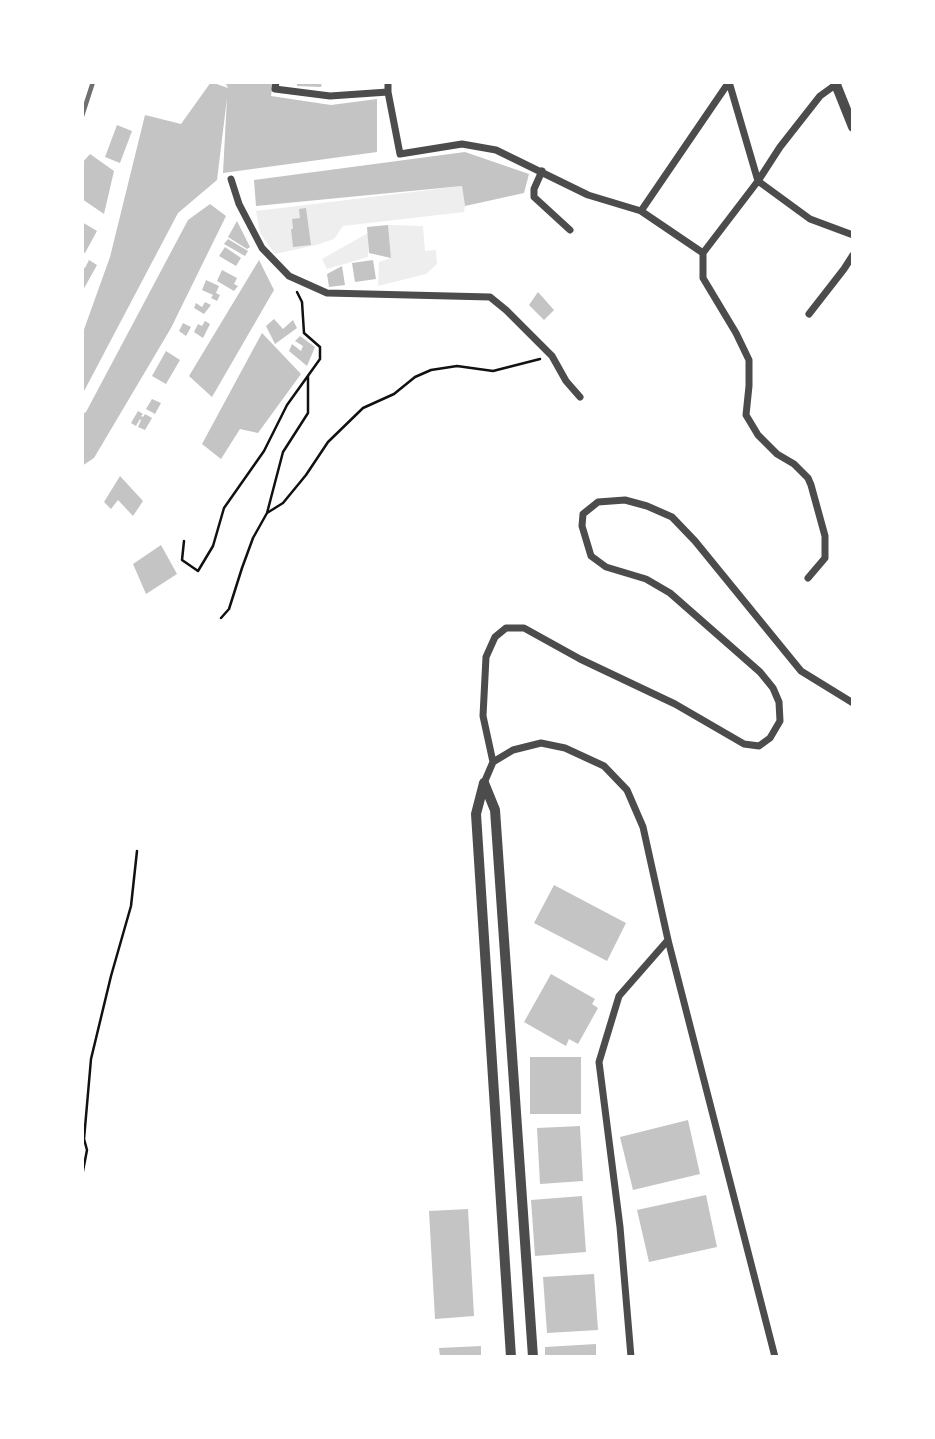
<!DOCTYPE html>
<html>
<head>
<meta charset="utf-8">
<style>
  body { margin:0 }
  #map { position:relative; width:935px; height:1439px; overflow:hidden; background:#fff; font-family:Rubik,sans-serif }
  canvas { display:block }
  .frame { position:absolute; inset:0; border:84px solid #fff; pointer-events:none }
</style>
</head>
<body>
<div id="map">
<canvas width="935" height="1439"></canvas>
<div class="frame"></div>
</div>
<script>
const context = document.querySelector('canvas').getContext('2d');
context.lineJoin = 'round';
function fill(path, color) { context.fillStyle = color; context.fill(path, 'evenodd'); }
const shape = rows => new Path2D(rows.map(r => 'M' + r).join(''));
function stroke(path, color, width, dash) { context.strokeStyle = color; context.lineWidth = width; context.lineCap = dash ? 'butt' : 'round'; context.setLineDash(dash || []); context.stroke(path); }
const green = shape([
  [462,186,465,206,464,212,343,226,334,239,316,245,275,254,260,233,256,211],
  [388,225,423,226,425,251,436,250,437,264,426,274,378,286,379,262,391,258],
  [368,233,368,257,327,269,322,259]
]);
const building = shape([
  [211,82,228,88,225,82,273,82,271,96,331,105,377,99,377,152,223,173,227,98,217,180,178,213,82,395,82,335,110,257,145,115,181,124],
  [297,82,322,82,321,87,297,86],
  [117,125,132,131,120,163,105,157],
  [465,152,529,174,524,193,465,206,462,186,256,206,254,180],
  [90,154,114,171,104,214,82,199,82,163],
  [210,204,226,216,171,328,94,458,82,466,82,414,86,412,188,220],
  [306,208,311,245,293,247,291,229,293,229,292,219,300,218,299,209],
  [237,221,250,247,247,249,228,237],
  [82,222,97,231,85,253,82,252],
  [388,225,391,258,369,253,367,227],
  [228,239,248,251,245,256,224,244],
  [225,247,241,258,236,266,219,256],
  [89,260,97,265,82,292,82,266,85,268],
  [259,260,274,290,212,397,189,376],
  [373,260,376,279,355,282,352,263],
  [342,266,345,285,329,287,327,274],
  [222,270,237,278,234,284,238,286,234,291,217,281],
  [206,280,219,286,216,293,220,295,217,301,211,298,213,295,202,290],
  [538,292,554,310,544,320,529,305],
  [205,302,211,305,204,314,194,308,196,303,202,307],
  [274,319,283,329,293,320,297,328,275,344,266,326],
  [205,321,210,324,203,338,194,332,198,324,202,326],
  [183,323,191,327,186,336,179,331],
  [262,333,301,374,258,433,240,429,221,459,202,444],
  [300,336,315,347,307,366,289,351,292,344,301,351,303,346,295,341],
  [166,351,180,360,166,384,152,376],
  [152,399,161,403,155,414,146,409],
  [138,411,143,414,141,416,143,417,145,414,152,418,145,430,138,427,141,420,140,419,136,426,131,423],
  [120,476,143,501,133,516,118,500,111,509,104,502],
  [161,545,177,574,146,594,133,564],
  [554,885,626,923,607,961,534,923],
  [551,974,595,999,592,1004,598,1008,578,1044,569,1039,566,1046,524,1022],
  [530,1057,581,1057,581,1114,530,1114],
  [688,1120,700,1174,633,1190,620,1137],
  [580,1126,583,1181,540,1184,537,1128],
  [706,1195,717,1247,649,1262,637,1210],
  [582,1196,586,1252,535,1256,531,1200],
  [468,1209,474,1316,435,1319,429,1211],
  [594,1274,598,1330,547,1333,543,1277],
  [596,1344,596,1357,545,1357,545,1347],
  [481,1346,481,1357,440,1357,439,1348]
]);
const path = shape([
  [267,513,283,503,306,475,328,442,363,408,394,394,415,377,431,370,457,366,493,371,540,359],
  [184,541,182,560,198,571,213,546,224,508,264,451,287,405,320,359,320,347,304,333,302,302,297,292],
  [221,618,229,609,242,568,253,538,267,513,283,452,308,413,308,376],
  [82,1176,87,1150,84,1139,91,1059,111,976,131,906,137,851]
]);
const minor = shape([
  [276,82,275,89,330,96,388,92],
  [388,82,388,92,400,154,462,144,496,150,588,195,641,211,703,253,703,278,736,333,749,360,749,386,746,415,758,435,777,454,794,464,808,478,811,485,825,536,825,558,808,578],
  [542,171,534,189,534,197,570,230],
  [231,179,239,204,262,248,289,276,327,293,490,297,506,310,552,356,566,381,580,397],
  [641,211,729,82,758,181,810,219,853,235],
  [703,253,758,181,780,147,820,96,838,83],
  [809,314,844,269,853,255],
  [493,762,513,750,541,743,565,748,604,766,627,790,643,827,668,940,775,1357],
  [484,783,493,762,483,716,486,657,495,637,506,628,524,628,580,659,675,704,744,744,759,746,770,738,780,721,779,702,773,688,760,672,670,593,646,579,606,567,591,556,582,526,583,514,598,502,625,500,647,506,672,517,695,541,801,671,853,703],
  [631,1357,620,1227,599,1062,619,996,668,940]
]);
const tertiary = shape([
  [835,82,853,127],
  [484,783,495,810,533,1357],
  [484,783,476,814,511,1357]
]);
const rail = shape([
  [82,116,93,82]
]);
fill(green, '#eee');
fill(building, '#c4c4c4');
stroke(path, '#111', 2.5);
stroke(minor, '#4c4c4c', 7);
stroke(tertiary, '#4c4c4c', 10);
stroke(rail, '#707070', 4.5);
</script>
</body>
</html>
